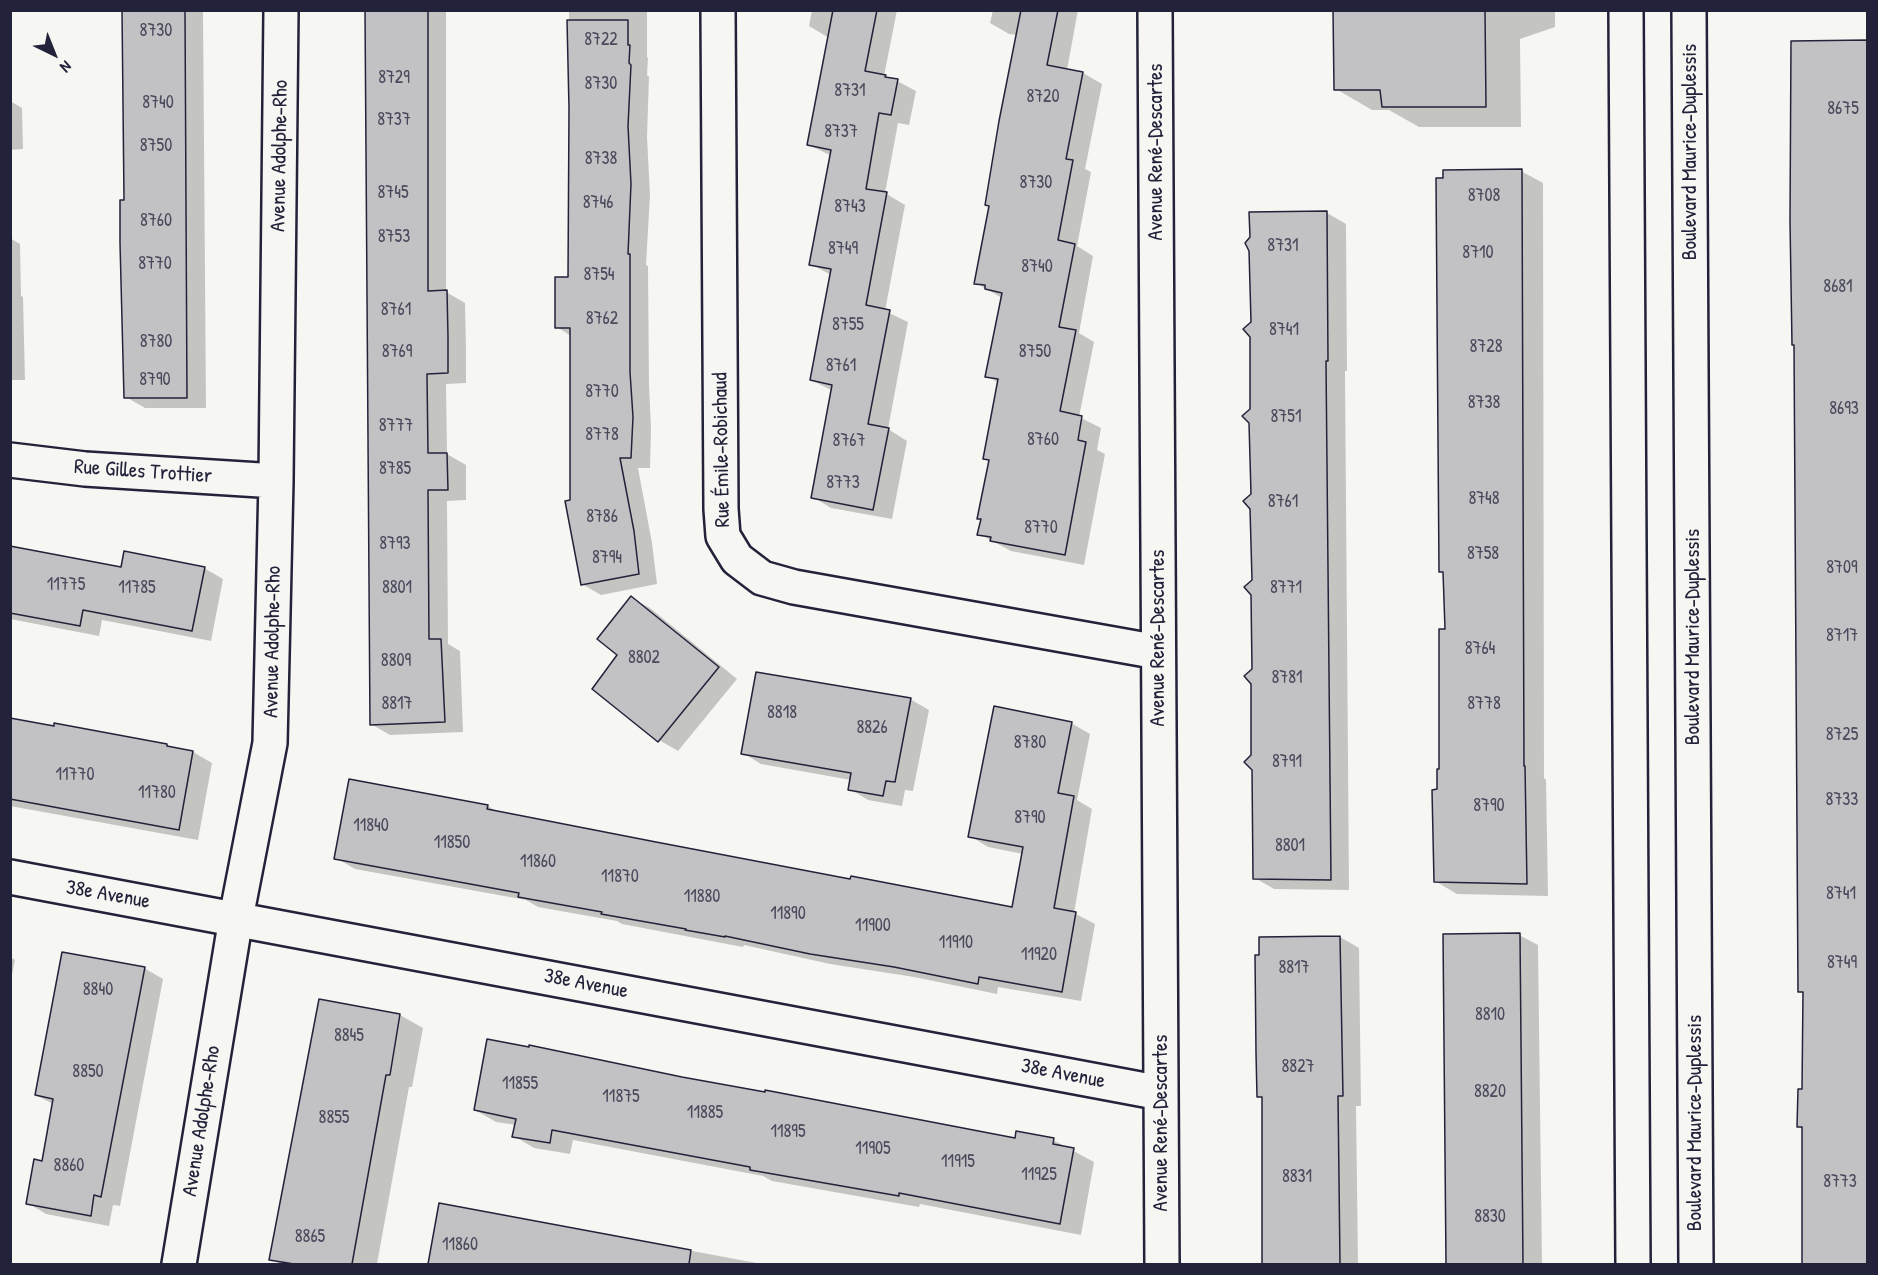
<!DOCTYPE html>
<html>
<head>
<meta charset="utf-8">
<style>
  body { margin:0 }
  #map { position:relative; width:1878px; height:1275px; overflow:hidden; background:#f6f6f2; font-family:"Patrick Hand",sans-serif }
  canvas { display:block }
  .frame { position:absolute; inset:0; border:12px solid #22223b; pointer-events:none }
  .north { position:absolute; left:24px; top:24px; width:60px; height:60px; -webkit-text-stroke:4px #f6f6f2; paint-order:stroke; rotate:137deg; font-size:16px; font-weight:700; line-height:24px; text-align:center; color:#22223b }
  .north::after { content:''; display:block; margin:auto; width:21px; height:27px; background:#22223b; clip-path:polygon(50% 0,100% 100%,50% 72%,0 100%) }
</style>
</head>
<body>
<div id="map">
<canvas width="1878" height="1275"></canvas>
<div class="frame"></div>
<div class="north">N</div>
</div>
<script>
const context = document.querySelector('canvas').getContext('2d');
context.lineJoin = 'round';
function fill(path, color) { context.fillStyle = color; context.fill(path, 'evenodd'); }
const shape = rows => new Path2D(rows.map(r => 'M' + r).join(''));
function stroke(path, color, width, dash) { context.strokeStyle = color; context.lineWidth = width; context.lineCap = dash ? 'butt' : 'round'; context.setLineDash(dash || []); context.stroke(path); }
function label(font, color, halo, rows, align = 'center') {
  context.font = font + ' "Patrick Hand",sans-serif'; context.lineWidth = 5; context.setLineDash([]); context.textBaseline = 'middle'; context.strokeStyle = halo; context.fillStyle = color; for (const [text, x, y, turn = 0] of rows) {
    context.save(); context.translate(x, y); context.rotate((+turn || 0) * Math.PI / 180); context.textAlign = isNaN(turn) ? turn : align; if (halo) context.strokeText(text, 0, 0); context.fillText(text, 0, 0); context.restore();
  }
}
const shadow = shape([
  [124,10,203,10,206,408,145,408,126,397],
  [366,10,446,10,446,292,465,303,466,348,466,383,446,384,447,454,466,465,466,500,447,501,448,644,460,651,463,732,390,735,371,724],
  [569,10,647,10,647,57,648,58,647,75,649,77,647,137,650,195,646,265,648,266,649,384,651,429,650,468,638,468,652,543,657,584,601,595,582,584,571,501,571,336,557,327,570,278],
  [812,10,897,10,884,76,897,81,916,91,909,125,898,123,885,193,905,205,885,311,908,322,888,429,907,441,892,519,831,508,813,497,833,391,811,380,831,275,811,264,832,156,809,145,829,38,809,26],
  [993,10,1078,10,1067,70,1083,73,1102,84,1085,169,1091,172,1077,246,1093,256,1079,333,1094,342,1079,417,1101,428,1097,450,1105,454,1084,565,1011,551,979,534,982,520,979,518,990,461,985,458,999,383,987,376,1002,298,976,283,1018,35,1009,34,990,23],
  [1334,10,1555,10,1555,27,1520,39,1521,127,1419,127,1389,110,1372,110,1336,89],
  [1868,41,1868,1264,1804,1264,1803,1129,1798,1126,1803,1091,1804,994,1800,991],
  [10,101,22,108,23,149,10,150],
  [1521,171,1543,183,1544,778,1546,780,1548,896,1457,894,1435,881,1446,630,1445,574,1440,571],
  [1327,213,1346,224,1347,371,1345,371,1349,890,1274,889,1255,878,1252,756,1252,323],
  [10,238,20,244,21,296,23,297,25,380,10,380],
  [10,548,122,569,204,568,223,579,211,641,102,620,99,636,10,619],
  [631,598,650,608,737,679,678,751,659,740,619,655],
  [910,699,929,710,913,791,905,790,902,806,868,800,850,789,851,780,761,764,743,753],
  [10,719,167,745,173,749,193,752,212,763,198,840,10,806],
  [1071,723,1090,734,1077,800,1092,809,1074,913,1095,924,1081,1001,998,987,997,994,914,977,830,964,744,945,743,947,706,940,622,924,617,921,538,907,526,900,355,869,336,858,488,806,499,813,851,880,1013,909,1023,854,988,847,970,836],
  [1519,935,1538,945,1542,1264,1448,1264,1444,936],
  [1340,937,1359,948,1361,1106,1356,1106,1358,1264,1265,1264,1263,1099,1258,1096,1261,956],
  [10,957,15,960,10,984],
  [144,968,163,979,120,1206,113,1205,109,1226,46,1214,28,1203,43,1163,53,1104,36,1095],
  [320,1000,400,1015,423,1028,412,1087,409,1087,377,1264,281,1264,271,1259],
  [681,1078,1016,1139,1053,1140,1094,1162,1081,1235,920,1204,919,1207,772,1181,763,1176,573,1140,570,1154,534,1148,514,1136,516,1125,496,1122,475,1110],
  [440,1204,762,1264,429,1264]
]);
const building = shape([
  [122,10,185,10,187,398,124,398,120,243,120,200,124,200,122,10],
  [365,10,428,10,428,291,447,290,448,337,448,373,427,374,428,453,447,453,448,490,428,490,429,639,441,639,445,722,370,725,365,10],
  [833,10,877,10,865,71,886,75,885,77,898,79,891,115,879,113,866,189,887,192,866,305,890,310,868,424,889,428,873,510,811,498,832,385,810,380,831,269,809,265,831,150,807,145,833,10],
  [1021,10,1058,10,1047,65,1083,72,1066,159,1073,160,1058,240,1075,244,1059,327,1076,330,1060,411,1082,416,1078,440,1086,442,1065,555,990,541,991,537,977,535,981,519,977,519,989,460,983,459,998,379,985,377,1002,293,985,289,985,285,974,284,989,206,985,205,999,121,1021,10],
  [1333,10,1485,10,1486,107,1382,107,1380,90,1334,90,1333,10],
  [567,20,628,20,628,45,630,45,629,63,631,65,628,126,631,184,628,254,630,254,630,372,633,417,631,458,620,458,634,531,639,574,581,585,565,501,570,500,570,328,555,328,555,277,568,277,569,108,567,20],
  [1868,40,1868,1264,1802,1264,1802,1127,1797,1127,1798,1089,1802,1089,1803,992,1798,992,1794,345,1792,345,1790,221,1791,41,1868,40],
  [1522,169,1524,766,1525,766,1527,884,1434,882,1432,790,1437,789,1437,769,1439,769,1439,629,1445,629,1443,572,1439,572,1436,178,1443,178,1443,170,1522,169],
  [1327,211,1328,361,1326,361,1331,880,1253,879,1252,770,1244,762,1251,755,1251,684,1244,676,1252,669,1251,595,1244,587,1252,580,1250,509,1243,501,1251,494,1249,423,1242,416,1250,409,1250,337,1243,329,1251,322,1249,251,1245,243,1250,237,1249,212,1327,211],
  [10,546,121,567,124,551,205,567,192,631,83,610,80,626,10,613,10,546],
  [631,596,719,667,658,742,592,689,617,655,597,639,631,596],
  [756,672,911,698,895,782,886,781,883,796,848,790,851,773,741,754,756,672],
  [994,706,1072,722,1058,793,1074,796,1054,908,1076,912,1062,992,979,977,978,984,894,967,810,954,725,936,725,937,685,930,686,929,601,914,602,912,518,897,519,893,334,859,349,779,488,805,487,809,656,842,850,879,851,876,1012,907,1023,847,968,837,994,706],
  [10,718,54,726,54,723,167,744,167,746,193,751,179,830,10,799,10,718],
  [1520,933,1523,1264,1446,1264,1443,934,1520,933],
  [1340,936,1343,1096,1338,1096,1340,1264,1262,1264,1262,1097,1257,1097,1256,1053,1255,955,1259,955,1259,937,1340,936],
  [62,952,145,967,101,1197,94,1195,91,1216,26,1204,34,1159,42,1161,53,1099,35,1095,62,952],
  [319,999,400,1014,390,1075,386,1075,352,1264,294,1264,269,1260,319,999],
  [487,1039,529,1047,529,1045,682,1077,765,1092,765,1090,1015,1138,1016,1131,1054,1138,1053,1144,1074,1148,1060,1224,899,1193,899,1196,750,1170,750,1167,552,1130,550,1143,512,1137,516,1119,474,1110,487,1039],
  [439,1203,691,1250,689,1264,428,1264,439,1203]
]);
const minor = shape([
  [718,10,721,509,723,536,737,559,762,578,794,587,1158,652],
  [1155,10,1162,1264],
  [1626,10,1633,1264],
  [1689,10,1696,1264],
  [10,460,85,469,276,481],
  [10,877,1161,1093],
  [179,1264,236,918,270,743,276,481,281,10]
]);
const numberNames = [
  ["8730",156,31],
  ["8722",601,40],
  ["8729",394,78],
  ["8730",601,84],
  ["8731",850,91],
  ["8720",1043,97],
  ["8740",158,103],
  ["8675",1843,109],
  ["8737",394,120],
  ["8737",841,132],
  ["8750",156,146],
  ["8738",601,159],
  ["8730",1036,183],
  ["8745",393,193],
  ["8708",1484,196],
  ["8746",598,203],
  ["8743",850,207],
  ["8760",156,221],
  ["8753",394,237],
  ["8731",1283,246],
  ["8749",843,249],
  ["8710",1478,253],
  ["8770",155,264],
  ["8740",1037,267],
  ["8754",599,275],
  ["8681",1838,287],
  ["8761",396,310],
  ["8762",602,319],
  ["8755",848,325],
  ["8741",1284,330],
  ["8780",156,342],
  ["8728",1486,347],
  ["8769",397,352],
  ["8750",1035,352],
  ["8761",841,366],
  ["8790",155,380],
  ["8770",602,392],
  ["8738",1484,403],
  ["8693",1844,409],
  ["8751",1286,417],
  ["8777",396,426],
  ["8778",602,435],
  ["8760",1043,440],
  ["8767",849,441],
  ["8785",395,469],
  ["8773",843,483],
  ["8748",1484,499],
  ["8761",1283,502],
  ["8786",602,517],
  ["8770",1041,528],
  ["8793",395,544],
  ["8758",1483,554],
  ["8794",607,558],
  ["8709",1842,568],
  ["11775",66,585],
  ["11785",137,588],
  ["8801",397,588],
  ["8771",1286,588],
  ["8717",1842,636],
  ["8764",1480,649],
  ["8802",644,658],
  ["8809",396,661],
  ["8781",1287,678],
  ["8817",397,704],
  ["8778",1484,704],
  ["8818",782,713],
  ["8826",872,728],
  ["8725",1842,735],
  ["8780",1030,743],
  ["8791",1287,762],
  ["11770",75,775],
  ["11780",157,793],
  ["8733",1842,800],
  ["8790",1489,806],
  ["8790",1030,818],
  ["11840",371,826],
  ["11850",452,843],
  ["8801",1290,846],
  ["11860",538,862],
  ["11870",620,877],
  ["8741",1841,894],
  ["11880",702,897],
  ["11890",788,914],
  ["11900",873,926],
  ["11910",956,943],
  ["11920",1039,955],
  ["8749",1842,963],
  ["8817",1294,968],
  ["8840",98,990],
  ["8810",1490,1015],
  ["8845",349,1036],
  ["8827",1298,1067],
  ["8850",88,1072],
  ["11855",520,1084],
  ["8820",1490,1092],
  ["11875",621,1097],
  ["11885",705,1113],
  ["8855",334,1118],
  ["11895",788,1132],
  ["11905",873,1149],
  ["11915",958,1162],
  ["8860",69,1166],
  ["11925",1039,1175],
  ["8831",1297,1177],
  ["8773",1840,1182],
  ["8830",1490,1217],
  ["8865",310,1237],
  ["11860",460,1245]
];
const streetNames = [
  ["Avenue René-Descartes",1156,152,-90],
  ["Boulevard Maurice-Duplessis",1690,152,-90],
  ["Avenue Adolphe-Rho",280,156,-89],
  ["Rue Émile-Robichaud",722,450,-91],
  ["Rue Gilles Trottier",143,472,4],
  ["Boulevard Maurice-Duplessis",1693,637,-90],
  ["Avenue René-Descartes",1158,638,-90],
  ["Avenue Adolphe-Rho",273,642,-89],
  ["38e Avenue",108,895,10],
  ["38e Avenue",586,984,11],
  ["38e Avenue",1063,1074,11],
  ["Avenue Adolphe-Rho",202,1121,-81],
  ["Avenue René-Descartes",1161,1123,-90],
  ["Boulevard Maurice-Duplessis",1695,1123,-90]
];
fill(shadow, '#0003');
fill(building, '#c2c2c4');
stroke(building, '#22223b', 1.5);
stroke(minor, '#22223b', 38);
stroke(minor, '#f6f6f2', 33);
label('18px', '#4a4a5d', null, numberNames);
label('21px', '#22223b', '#f6f6f2', streetNames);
</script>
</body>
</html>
